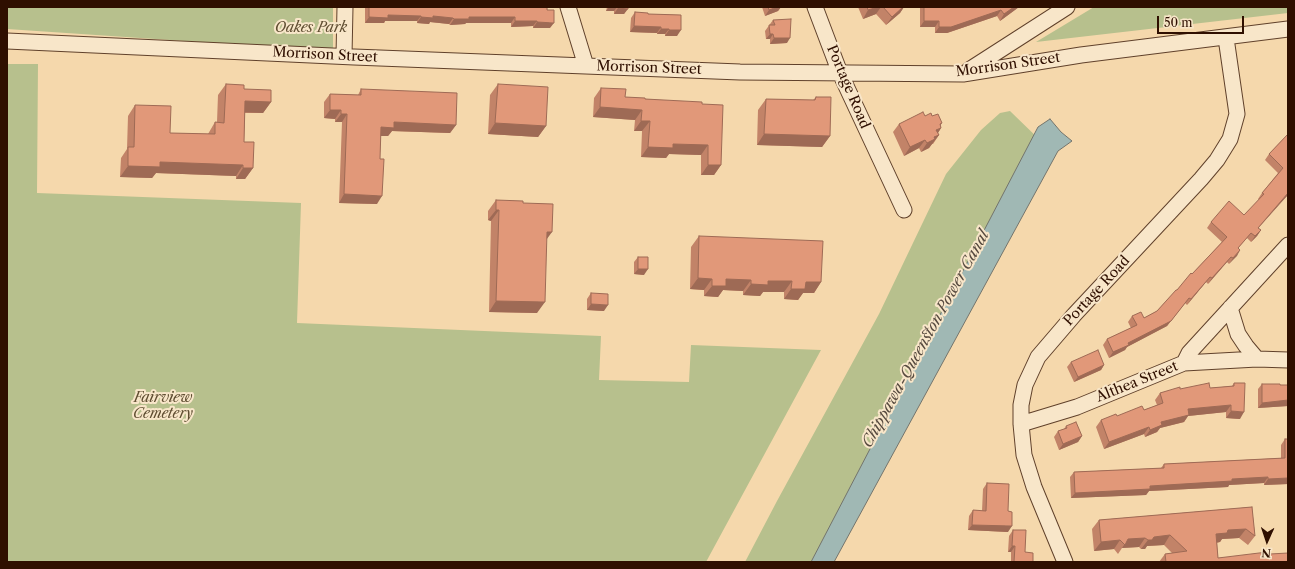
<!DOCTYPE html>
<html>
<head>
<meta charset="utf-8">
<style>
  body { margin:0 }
  #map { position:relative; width:1295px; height:569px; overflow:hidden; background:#f5d8ac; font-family:"Libre Caslon Text",serif }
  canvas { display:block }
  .frame { position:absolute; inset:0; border:8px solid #2f0f00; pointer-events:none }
  .north { position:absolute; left:1247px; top:521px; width:40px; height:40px; -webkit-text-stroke:3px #f8e6c9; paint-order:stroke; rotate:183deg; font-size:11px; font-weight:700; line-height:16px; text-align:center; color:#2f0f00 }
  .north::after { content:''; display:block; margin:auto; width:14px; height:18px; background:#2f0f00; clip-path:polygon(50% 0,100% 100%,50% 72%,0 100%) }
  .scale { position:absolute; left:1157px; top:16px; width:87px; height:18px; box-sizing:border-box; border:2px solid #2f0f00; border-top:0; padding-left:5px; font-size:12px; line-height:14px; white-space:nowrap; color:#2f0f00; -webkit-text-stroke:3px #f8e6c9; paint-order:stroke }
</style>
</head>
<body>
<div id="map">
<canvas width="1295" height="569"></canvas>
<div class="frame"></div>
<div class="north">N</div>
<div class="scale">50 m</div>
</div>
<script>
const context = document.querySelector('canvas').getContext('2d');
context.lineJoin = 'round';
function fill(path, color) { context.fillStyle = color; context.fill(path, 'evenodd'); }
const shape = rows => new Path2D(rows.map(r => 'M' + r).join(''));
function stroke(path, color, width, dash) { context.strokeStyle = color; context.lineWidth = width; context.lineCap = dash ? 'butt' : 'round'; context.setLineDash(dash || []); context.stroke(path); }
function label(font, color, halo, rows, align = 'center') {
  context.font = font + ' "Libre Caslon Text",serif'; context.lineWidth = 4; context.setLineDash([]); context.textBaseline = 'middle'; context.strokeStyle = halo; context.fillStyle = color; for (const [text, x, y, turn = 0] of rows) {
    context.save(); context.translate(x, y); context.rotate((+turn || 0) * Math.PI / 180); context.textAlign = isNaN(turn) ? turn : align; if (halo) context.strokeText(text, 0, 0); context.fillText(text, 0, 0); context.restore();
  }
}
const green = shape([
  [7,7,333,7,333,51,7,29],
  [1094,7,1288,7,1288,13,1036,42],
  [7,64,38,64,37,193,301,203,297,323,601,336,599,380,689,382,691,345,821,350,706,562,7,562],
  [1010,111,1044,144,814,562,745,562,777,501,879,314,946,174,981,130,1000,113]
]);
const water = shape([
  [1050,119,1061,132,1072,141,1058,151,834,562,811,562,1038,127,1050,119]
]);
const minor = shape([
  [568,7,586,66],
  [815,7,840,73,904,210],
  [7,41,354,57,740,72,963,74,1081,55,1288,29],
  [344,56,345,7],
  [969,70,1067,7],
  [1230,308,1238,334,1246,346,1257,359],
  [1184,363,1189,353,1288,245],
  [1021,424,1077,407,1184,363,1257,359,1288,360],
  [1065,562,1034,487,1024,455,1021,424,1021,405,1025,385,1038,357,1074,315,1201,179,1217,160,1230,139,1237,114,1226,38]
]);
const wall = shape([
  [365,7,547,7,550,28,533,28,533,26,511,27,511,23,466,23,465,24,450,25,449,24,430,22,429,24,417,23,417,21,385,21,384,23,365,23],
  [607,7,628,7,624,14,614,14,614,11,606,11],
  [762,7,781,7,778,11,765,16],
  [858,7,904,7,900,13,886,25,876,14,863,19],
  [920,7,1019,7,1000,21,997,16,947,33,935,33,935,27,920,27],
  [635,12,648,14,681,15,677,36,665,36,665,34,657,34,657,33,630,32,631,18],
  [773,20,787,43,770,44,770,39,766,39,765,31],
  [226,84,244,89,271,102,263,113,245,113,244,142,253,168,245,179,236,179,236,176,156,173,152,178,120,177,121,158,127,149,128,116,135,105,170,133,208,134,215,122,217,122,218,95],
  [498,84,546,126,538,137,488,134,490,95],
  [601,88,625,97,702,104,721,165,714,175,701,175,701,155,669,154,666,158,641,157,642,131,634,131,635,120,593,117,594,98],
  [361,89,456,125,450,133,392,131,388,136,381,136,377,204,339,203,342,122,335,122,335,119,324,118,324,102,330,94,358,95],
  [816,97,830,136,822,147,757,145,758,110,766,99,813,100],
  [932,116,942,123,940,125,941,128,938,133,939,135,933,144,932,144,929,148,921,152,919,148,904,156,893,132,899,124],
  [1288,134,1288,197,1287,196,1283,200,1258,228,1261,230,1257,236,1251,242,1247,238,1238,248,1240,250,1229,264,1227,262,1208,284,1206,282,1187,305,1185,303,1167,326,1127,347,1125,350,1109,358,1103,345,1107,339,1131,328,1128,322,1132,316,1144,318,1157,311,1192,274,1222,242,1207,228,1211,222,1244,215,1259,200,1258,199,1262,193,1278,173,1265,160,1269,154],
  [496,200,523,203,546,240,537,313,489,312,491,221,488,220,488,211],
  [699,236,821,282,814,293,803,293,798,300,784,299,784,292,763,292,760,296,743,295,743,291,723,290,718,297,704,296,704,290,690,289,691,247],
  [638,257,644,275,634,274,634,262],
  [591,293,604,311,587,310,587,299],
  [1071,362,1104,365,1101,370,1074,382,1067,367],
  [1234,383,1240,419,1226,418,1226,412,1188,416,1184,422,1160,428,1157,432,1145,437,1144,434,1104,449,1096,427,1101,420,1144,410,1157,405,1155,400,1160,393,1180,389,1210,388,1232,386],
  [1262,384,1280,385,1288,385,1288,407,1288,406,1258,408,1258,389],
  [1066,426,1082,436,1078,442,1059,450,1054,437,1058,431,1064,429],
  [1285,439,1288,484,1264,485,1264,483,1229,485,1228,487,1149,491,1146,495,1071,498,1070,477,1074,472,1161,468,1164,464,1281,458,1281,445],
  [987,483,1008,532,968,530,969,516,973,510,982,511,983,489],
  [1252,507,1255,536,1248,545,1239,538,1222,539,1220,542,1217,543,1218,558,1270,554,1288,562,1159,562,1165,554,1172,553,1164,545,1147,546,1145,549,1141,549,1139,547,1122,548,1118,554,1114,549,1094,551,1092,529,1099,520],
  [1013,530,1025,552,1033,562,1011,562,1011,552,1008,552,1009,536]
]);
const shadedWall = shape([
  [609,7,617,7,614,11,606,11],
  [777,7,781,7,778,11,765,16,769,10],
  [878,7,881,7,876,14,863,19,868,10],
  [903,7,904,7,900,13,886,25,892,17],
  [1014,7,1019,7,1000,21,1004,14],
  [618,8,628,9,624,14,614,14],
  [1001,10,997,16,947,33,935,33,939,27],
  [388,15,421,16,417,21,385,21,384,23,365,23,369,17],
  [433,16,453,18,449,24,430,22,429,24,417,23,421,17],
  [469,17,515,17,511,23,466,23,465,24,450,25,454,19],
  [515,21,537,21,533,26,511,27],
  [924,21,939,21,935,27,920,27],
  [537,22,554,23,550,28,533,28],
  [634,26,661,27,657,33,630,32],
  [661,29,669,29,665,34,657,34],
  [669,30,681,30,677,36,665,36],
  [770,34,773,34,770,39,766,39],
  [774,38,790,38,787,43,770,44],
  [245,101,271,102,263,113,238,112],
  [600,107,642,110,635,120,593,117],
  [330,110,341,110,335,119,324,118],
  [341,114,347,114,342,122,335,122],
  [641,121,650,121,642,131,634,131],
  [394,122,456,125,450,133,392,131,388,136,375,136,381,127],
  [495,123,546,126,538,137,488,134],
  [942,123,937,130,941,128,936,136,931,138,940,124],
  [764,134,830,136,822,147,757,145],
  [939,135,929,148,921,152,927,143,934,137],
  [925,140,919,148,904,156,910,147],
  [673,144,708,145,701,155,669,154,666,158,641,157,648,147],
  [160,162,243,165,236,176,156,173,152,178,120,177,128,166],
  [708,165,721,165,714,175,701,175],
  [243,168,253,168,245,179,236,179],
  [1288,193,1287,196,1254,233,1265,220],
  [344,194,382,196,377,204,339,203],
  [496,210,499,210,491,221,488,220],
  [1261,230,1257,236,1251,242,1255,236],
  [547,232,552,232,544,243],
  [1240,250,1237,256,1229,264,1233,258],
  [1231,257,1227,262,1208,284,1212,278],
  [638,269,648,269,644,275,634,274],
  [1210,277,1206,282,1187,305,1191,299],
  [698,278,712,279,704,290,690,289],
  [726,279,751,280,743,291,723,290,718,297,704,296,712,286],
  [768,281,792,281,784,292,763,292,760,296,743,295,751,284],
  [806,282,821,282,814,293,803,293,798,300,784,299,791,289],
  [1189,298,1167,326,1127,347,1125,350,1109,358,1113,352,1128,343],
  [496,301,545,302,537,313,489,312],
  [591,304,608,305,604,311,587,310],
  [1104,365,1101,370,1074,382,1078,377],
  [1288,400,1288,406,1258,408,1262,403],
  [1231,405,1226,412,1188,416,1184,422,1160,428,1157,432,1145,437,1150,430,1161,422,1188,409],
  [1231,411,1244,412,1240,419,1226,418],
  [1149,427,1144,434,1104,449,1109,442],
  [1082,436,1078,442,1059,450,1063,444],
  [1268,477,1264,483,1229,485,1228,487,1149,491,1146,495,1071,498,1075,493,1232,479],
  [1288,478,1288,484,1264,485,1268,479],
  [972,525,1012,526,1008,532,968,530],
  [1246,529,1239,538,1222,539,1220,542,1209,543,1216,534,1228,530],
  [1170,535,1164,545,1147,546,1145,549,1141,549,1148,540,1154,537],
  [1145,538,1139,547,1122,548,1128,539],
  [1120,540,1114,549,1094,551,1101,542],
  [1012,546,1015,546,1011,552,1008,552]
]);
const building = shape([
  [369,7,547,7,547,10,554,10,554,23,537,22,537,21,515,21,515,17,469,17,469,19,454,19,453,18,433,16,433,18,421,17,421,16,388,15,388,18,369,17,369,7],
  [618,7,628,7,628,9,618,8,618,7],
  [768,7,777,7,769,10,768,7],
  [867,7,878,7,868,10,867,7],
  [883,7,903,7,892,17,883,7],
  [924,7,1014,7,1004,14,1001,10,951,27,939,27,939,21,924,21,924,7],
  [635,12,648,13,648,14,681,15,681,30,669,30,669,29,661,29,661,27,634,26,635,12],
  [791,19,790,38,774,38,773,34,770,34,769,25,775,25,773,20,791,19],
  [226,84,244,85,244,89,271,90,271,102,245,101,244,142,254,142,253,168,243,168,243,165,160,162,160,167,128,166,128,147,134,147,135,105,171,106,170,133,215,134,215,122,224,123,226,84],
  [498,84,548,87,546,126,495,123,498,84],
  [601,88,626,89,625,97,645,98,645,99,702,102,702,104,723,105,721,165,708,165,708,145,673,144,673,148,648,147,650,121,641,121,642,110,600,107,601,88],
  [361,89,457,93,456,125,394,122,394,128,381,127,380,159,384,159,382,196,344,194,347,114,341,114,341,110,330,110,330,94,361,95,361,89],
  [816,97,831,97,830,136,764,134,766,99,815,100,816,97],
  [923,112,925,116,931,113,932,116,938,114,942,123,940,124,941,128,936,130,939,135,934,137,935,139,927,143,925,140,910,147,899,124,923,112],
  [1288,134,1288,193,1258,228,1261,230,1255,236,1251,233,1238,248,1240,250,1233,258,1231,257,1212,278,1210,277,1191,299,1189,298,1171,321,1128,343,1129,345,1113,352,1107,339,1137,325,1132,316,1141,312,1144,318,1157,311,1176,290,1177,290,1191,273,1192,274,1227,237,1211,222,1229,201,1244,215,1264,194,1262,193,1283,168,1269,154,1288,134],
  [496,200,523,201,523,203,553,204,552,232,547,232,545,302,496,301,499,210,496,210,496,200],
  [699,236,823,241,821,282,806,282,805,289,791,289,792,281,768,281,768,285,751,284,751,280,726,279,726,286,712,286,712,279,698,278,699,236],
  [638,257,648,257,648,269,638,269,638,257],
  [591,293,608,294,608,305,591,304,591,293],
  [1098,350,1104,365,1078,377,1071,362,1098,350],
  [1209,383,1210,388,1234,386,1234,383,1245,383,1244,412,1231,411,1231,405,1188,409,1189,415,1161,422,1162,425,1150,430,1149,427,1109,442,1101,420,1116,414,1117,416,1142,406,1144,410,1163,403,1160,393,1180,387,1180,389,1209,383],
  [1262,384,1280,384,1280,385,1288,385,1288,400,1262,403,1262,384],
  [1076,422,1082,436,1063,444,1058,431,1067,428,1066,426,1076,422],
  [1285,439,1288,439,1288,478,1268,479,1268,477,1232,479,1232,481,1150,486,1150,489,1075,493,1074,472,1164,468,1164,464,1285,458,1285,439],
  [987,483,1009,484,1008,511,1012,512,1012,526,972,525,973,510,986,511,987,483],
  [1252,507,1255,536,1246,529,1228,530,1227,533,1216,534,1218,558,1259,553,1270,552,1270,554,1288,553,1288,562,1166,562,1165,554,1187,551,1170,535,1154,537,1152,540,1148,540,1145,538,1128,539,1125,545,1120,540,1101,542,1099,520,1252,507],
  [1013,530,1026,530,1025,552,1033,553,1033,562,1014,562,1015,546,1012,546,1013,530]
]);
const parkNames = [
  ["Oakes Park",311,28],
  ["Fairview",163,398],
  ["Cemetery",163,414]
];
const streetNames = [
  ["Morrison Street",325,55,3],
  ["Morrison Street",1008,65,-8],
  ["Morrison Street",649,68,2],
  ["Portage Road",848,87,67],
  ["Portage Road",1097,291,-47],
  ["Althea Street",1137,382,-22]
];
const waterNames = [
  ["Chippawa-Queenston Power Canal",926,339,-61]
];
fill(green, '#b7c08d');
fill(water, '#a0b8b4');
stroke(water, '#73746c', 1);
stroke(minor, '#60412b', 17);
stroke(minor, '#f8e6c9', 15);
fill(wall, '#c28368');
fill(shadedWall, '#9e6a55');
fill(building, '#e19879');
stroke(building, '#9e6a55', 1);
label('italic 14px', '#5f4d31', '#f8e6c9', parkNames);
label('14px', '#2f0f00', '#f8e6c9', streetNames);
label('italic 15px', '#574a3f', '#f8e6c9', waterNames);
</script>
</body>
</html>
